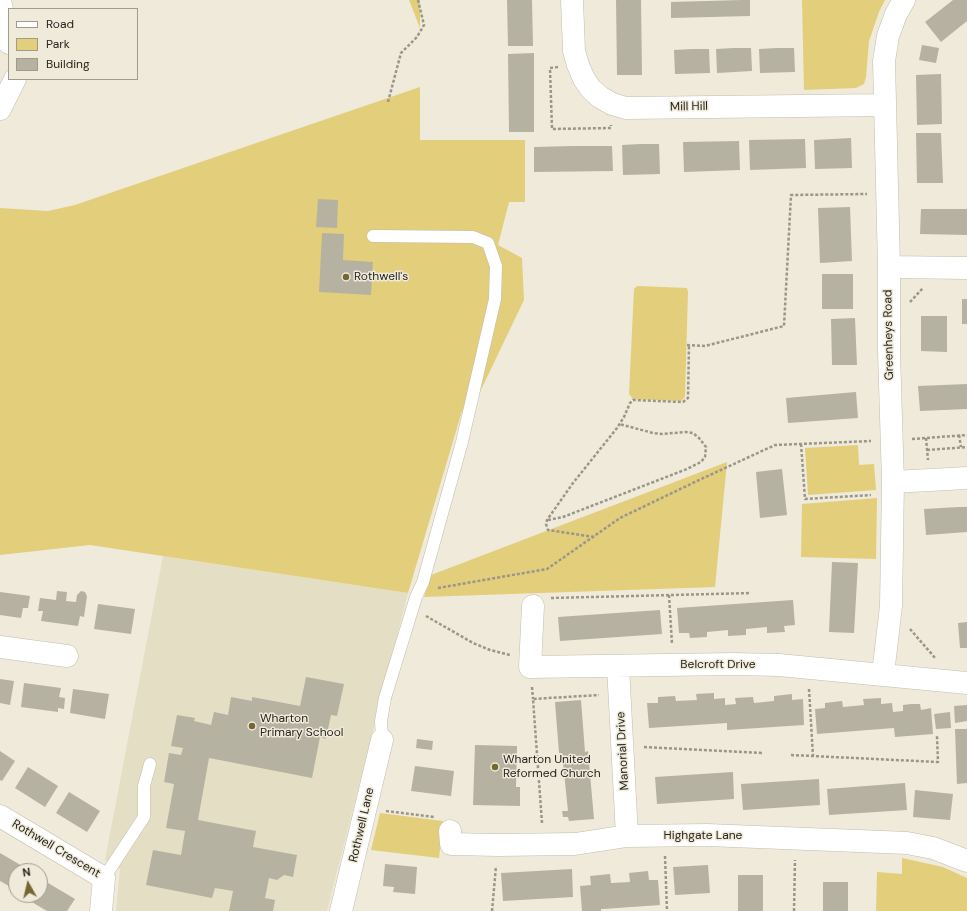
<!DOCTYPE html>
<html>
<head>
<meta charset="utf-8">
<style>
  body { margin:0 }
  #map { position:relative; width:967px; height:911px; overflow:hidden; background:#efeada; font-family:"DM Sans",sans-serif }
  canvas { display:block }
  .legend { position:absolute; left:8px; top:8px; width:130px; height:72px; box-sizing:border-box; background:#efeada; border:1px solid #9f9b8f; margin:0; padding:5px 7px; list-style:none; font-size:12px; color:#26241e }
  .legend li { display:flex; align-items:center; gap:8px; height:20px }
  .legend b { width:20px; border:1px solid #9f9b8f }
  .north { position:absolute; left:8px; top:863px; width:40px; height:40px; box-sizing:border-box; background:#efeada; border:1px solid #9f9b8f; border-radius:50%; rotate:352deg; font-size:11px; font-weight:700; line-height:16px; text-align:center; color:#26241e }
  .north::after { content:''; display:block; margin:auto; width:14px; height:18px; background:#746734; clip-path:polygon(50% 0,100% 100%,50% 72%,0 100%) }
</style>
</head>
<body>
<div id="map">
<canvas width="967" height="911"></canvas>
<ul class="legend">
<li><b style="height:5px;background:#fff"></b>Road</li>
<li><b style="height:11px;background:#e3ce7b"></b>Park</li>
<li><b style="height:11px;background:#b6b2a2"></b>Building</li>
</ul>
<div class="north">N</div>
</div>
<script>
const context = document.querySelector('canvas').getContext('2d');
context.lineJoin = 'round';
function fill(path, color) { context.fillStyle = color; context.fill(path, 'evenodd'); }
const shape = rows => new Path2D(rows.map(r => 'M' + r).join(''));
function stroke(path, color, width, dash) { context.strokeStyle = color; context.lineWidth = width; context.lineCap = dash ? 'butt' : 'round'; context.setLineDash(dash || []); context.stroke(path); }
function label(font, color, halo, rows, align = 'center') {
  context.font = font + ' "DM Sans",sans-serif'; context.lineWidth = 3; context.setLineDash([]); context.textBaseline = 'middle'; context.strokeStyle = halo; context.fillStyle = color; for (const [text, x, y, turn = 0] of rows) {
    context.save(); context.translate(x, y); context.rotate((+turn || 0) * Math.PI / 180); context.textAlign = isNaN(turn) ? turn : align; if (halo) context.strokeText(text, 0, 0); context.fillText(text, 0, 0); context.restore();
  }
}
const built = shape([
  [163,556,408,593,327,911,116,911,120,869,105,860]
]);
const green = shape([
  [409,0,420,0,420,28],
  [802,0,885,0,879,12,869,41,866,77,864,84,856,88,804,90],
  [420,87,420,140,525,140,525,202,509,202,498,245,522,258,524,300,478,396,462,411,408,593,90,545,0,555,0,208,48,211,75,205],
  [637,286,687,288,688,292,685,397,681,401,633,399,629,394,634,289],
  [858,445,859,465,874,464,876,490,808,495,805,448],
  [727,462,715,587,424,597,431,575],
  [877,498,876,559,801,557,802,504],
  [380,813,443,821,439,858,371,850],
  [902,858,943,867,967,878,967,911,876,911,877,872,902,874]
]);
const building = shape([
  [507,0,532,0,533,46,508,46],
  [616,0,641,0,642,75,617,75],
  [742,0,750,0,750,16,671,18,671,2],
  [953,0,967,0,967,21,941,42,925,22],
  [922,45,939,48,936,63,919,60],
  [734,48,751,48,752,71,717,73,716,49],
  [777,48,794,48,795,72,760,73,759,49],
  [692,49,709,49,710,73,675,74,674,50],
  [534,53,534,132,509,132,508,54],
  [941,74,942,124,917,125,916,75],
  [916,133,941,133,943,183,917,183],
  [851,138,852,168,815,169,814,140],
  [805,139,806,168,750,170,749,140],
  [739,141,740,170,684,172,683,142],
  [640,144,659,144,660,174,623,175,622,145],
  [573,146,612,146,613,171,534,172,534,147],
  [318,199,338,200,337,228,316,227],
  [850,207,852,261,820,263,818,208],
  [921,209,967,209,967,235,920,234],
  [322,233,344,234,343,260,373,262,371,295,319,292],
  [822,274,853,274,853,309,822,309],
  [962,299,967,299,967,324,962,324],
  [921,316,947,316,947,352,921,351],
  [855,318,857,365,832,365,831,319],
  [967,384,967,409,920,411,918,386],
  [856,392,858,418,788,423,786,398],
  [782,469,787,515,760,518,756,472],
  [959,507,967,507,967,532,926,535,924,509],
  [832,562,858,563,854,633,829,632],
  [57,591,67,592,66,601,76,602,77,595,81,591,85,592,87,596,84,617,80,616,78,626,41,621,43,611,38,611,40,598,56,600],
  [0,592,30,596,28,608,23,608,21,618,0,615],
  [793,600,795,625,784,626,785,632,767,633,767,627,746,629,746,635,728,636,728,630,707,632,707,637,690,638,689,633,679,633,677,608],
  [98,604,135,609,131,634,94,629],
  [660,610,662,634,560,641,558,617],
  [967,622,967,648,960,648,958,623],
  [306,677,344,684,337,716,331,715,326,739,320,737,312,778,209,758,198,820,256,831,253,847,297,855,293,877,284,875,277,880,269,878,265,898,275,900,273,911,229,911,233,891,215,888,212,898,146,885,153,850,181,855,185,831,166,828,174,784,164,782,169,753,181,755,183,748,171,746,177,715,195,718,194,721,211,725,214,712,228,715,231,697,252,701,252,697,300,706],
  [0,679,14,681,10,705,0,703],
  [24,683,61,688,59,697,65,698,64,709,58,708,58,712,21,707],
  [73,689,109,694,105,719,70,713],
  [714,693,714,699,725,698,725,705,736,704,735,698,753,697,754,703,774,701,774,696,792,694,792,700,803,699,804,725,727,730,727,723,649,728,647,703,658,703,658,697,675,696,676,701,697,700,696,694],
  [881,698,881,704,892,703,893,712,903,711,903,705,911,704,920,704,921,710,931,708,933,734,895,737,894,728,817,734,815,709,825,708,825,703,842,701,843,707,864,705,863,699],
  [581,700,585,752,588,751,594,819,569,821,568,817,563,817,562,811,568,811,562,753,559,753,555,702],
  [967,705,967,721,955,723,954,706],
  [950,712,951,728,936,729,934,714],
  [955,729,967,729,967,783,957,784],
  [417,739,433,741,432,750,416,748],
  [475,745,517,746,516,787,520,787,520,806,473,805],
  [0,751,15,761,2,781,0,780],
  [415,766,454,771,451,796,411,791],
  [28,767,58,786,45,807,15,788],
  [733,772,734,799,657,804,655,777],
  [819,779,820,805,743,810,741,784],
  [905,783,907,810,829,815,827,789],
  [915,790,953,794,950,820,913,817],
  [69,792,100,811,87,832,56,813],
  [0,853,29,870,29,871,16,871,16,890,0,881],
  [385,864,417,867,415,894,393,892,394,887,383,886],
  [708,865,710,893,675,895,673,867],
  [572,869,573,897,503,901,501,873],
  [648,871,649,880,658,880,660,905,603,909,601,909,601,911,582,911,580,886,591,885,590,876,610,874,611,883,630,882,629,873],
  [738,875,763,875,763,911,738,911],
  [43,880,75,899,67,911,47,911,30,901,34,895,40,895,40,885],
  [823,882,848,882,848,911,823,911]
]);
const path = shape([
  [558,67,550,68,552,129,611,128,611,125],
  [388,102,401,53,417,37,424,25,418,0],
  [910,302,923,288],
  [687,345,705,346,784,326,791,195,867,194],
  [959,435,961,447],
  [926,438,928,460],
  [912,439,967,435],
  [801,444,805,499,871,495],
  [927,450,967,447],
  [548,520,563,517,687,469,701,462,705,457,706,447,699,438,693,433,685,432,662,434,653,433,619,424],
  [594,537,548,530,546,524,547,520,573,483,617,428,624,417,630,403,633,400,681,402,683,402,688,398,689,345],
  [438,588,547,569,620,518,697,481,775,445,871,441],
  [669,595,672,644],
  [551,598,751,593],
  [426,616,473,643,490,650,510,655],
  [910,629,936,659],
  [532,687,533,699],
  [809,689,813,756],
  [644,747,763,753],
  [791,755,938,762,937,736],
  [386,811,434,817],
  [542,823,533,699,599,695],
  [665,856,667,911],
  [492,911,496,866],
  [794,911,795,860]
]);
const lane = shape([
  [373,236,473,237,488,243,496,266,495,299,462,442,423,582,416,597,385,698,381,721,382,740],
  [104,878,144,817,144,786,150,764]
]);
const street = shape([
  [0,0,9,43],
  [572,0,574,51,578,65,584,79,591,89,600,97,612,104,626,108,885,105],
  [0,109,15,79],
  [889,267,967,268],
  [893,482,967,478],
  [533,606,530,667,733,664,779,665,967,683],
  [0,647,67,656],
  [618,666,627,836],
  [883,674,891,606,893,482,889,352,889,267,884,61,888,36,896,14,904,0],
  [0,816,104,878,101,911],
  [450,831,451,844,498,845,575,844,627,836,707,835,883,842,907,843,933,848,967,861],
  [341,911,382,740]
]);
const markers = [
  [346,277,4,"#746734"],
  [252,726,4,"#746734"],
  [495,767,4,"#746734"]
];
const streetNames = [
  ["Mill Hill",689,107,-1],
  ["Greenheys Road",889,335,-91],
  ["Belcroft Drive",718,665],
  ["Manorial Drive",623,751,-93],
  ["Rothwell Lane",362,825,-77],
  ["Highgate Lane",703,836],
  ["Rothwell Crescent",56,849,31]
];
const poiNames = [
  ["Rothwell's",354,277],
  ["Wharton",260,719],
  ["Primary School",260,733],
  ["Wharton United",503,760],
  ["Reformed Church",503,774]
];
fill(built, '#e4dec5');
fill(green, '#e3ce7b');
fill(building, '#b6b2a2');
stroke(lane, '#c1bdad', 13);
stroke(street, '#c1bdad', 23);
stroke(path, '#9a968a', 2.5, [3, 2]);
stroke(lane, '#fff', 12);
stroke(street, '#fff', 22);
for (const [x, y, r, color] of markers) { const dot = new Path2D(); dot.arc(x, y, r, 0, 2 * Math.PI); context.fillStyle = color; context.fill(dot); stroke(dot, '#efeada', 1.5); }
label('12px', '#26241e', '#efeada', streetNames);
label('12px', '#26241e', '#efeada', poiNames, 'left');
</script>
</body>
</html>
